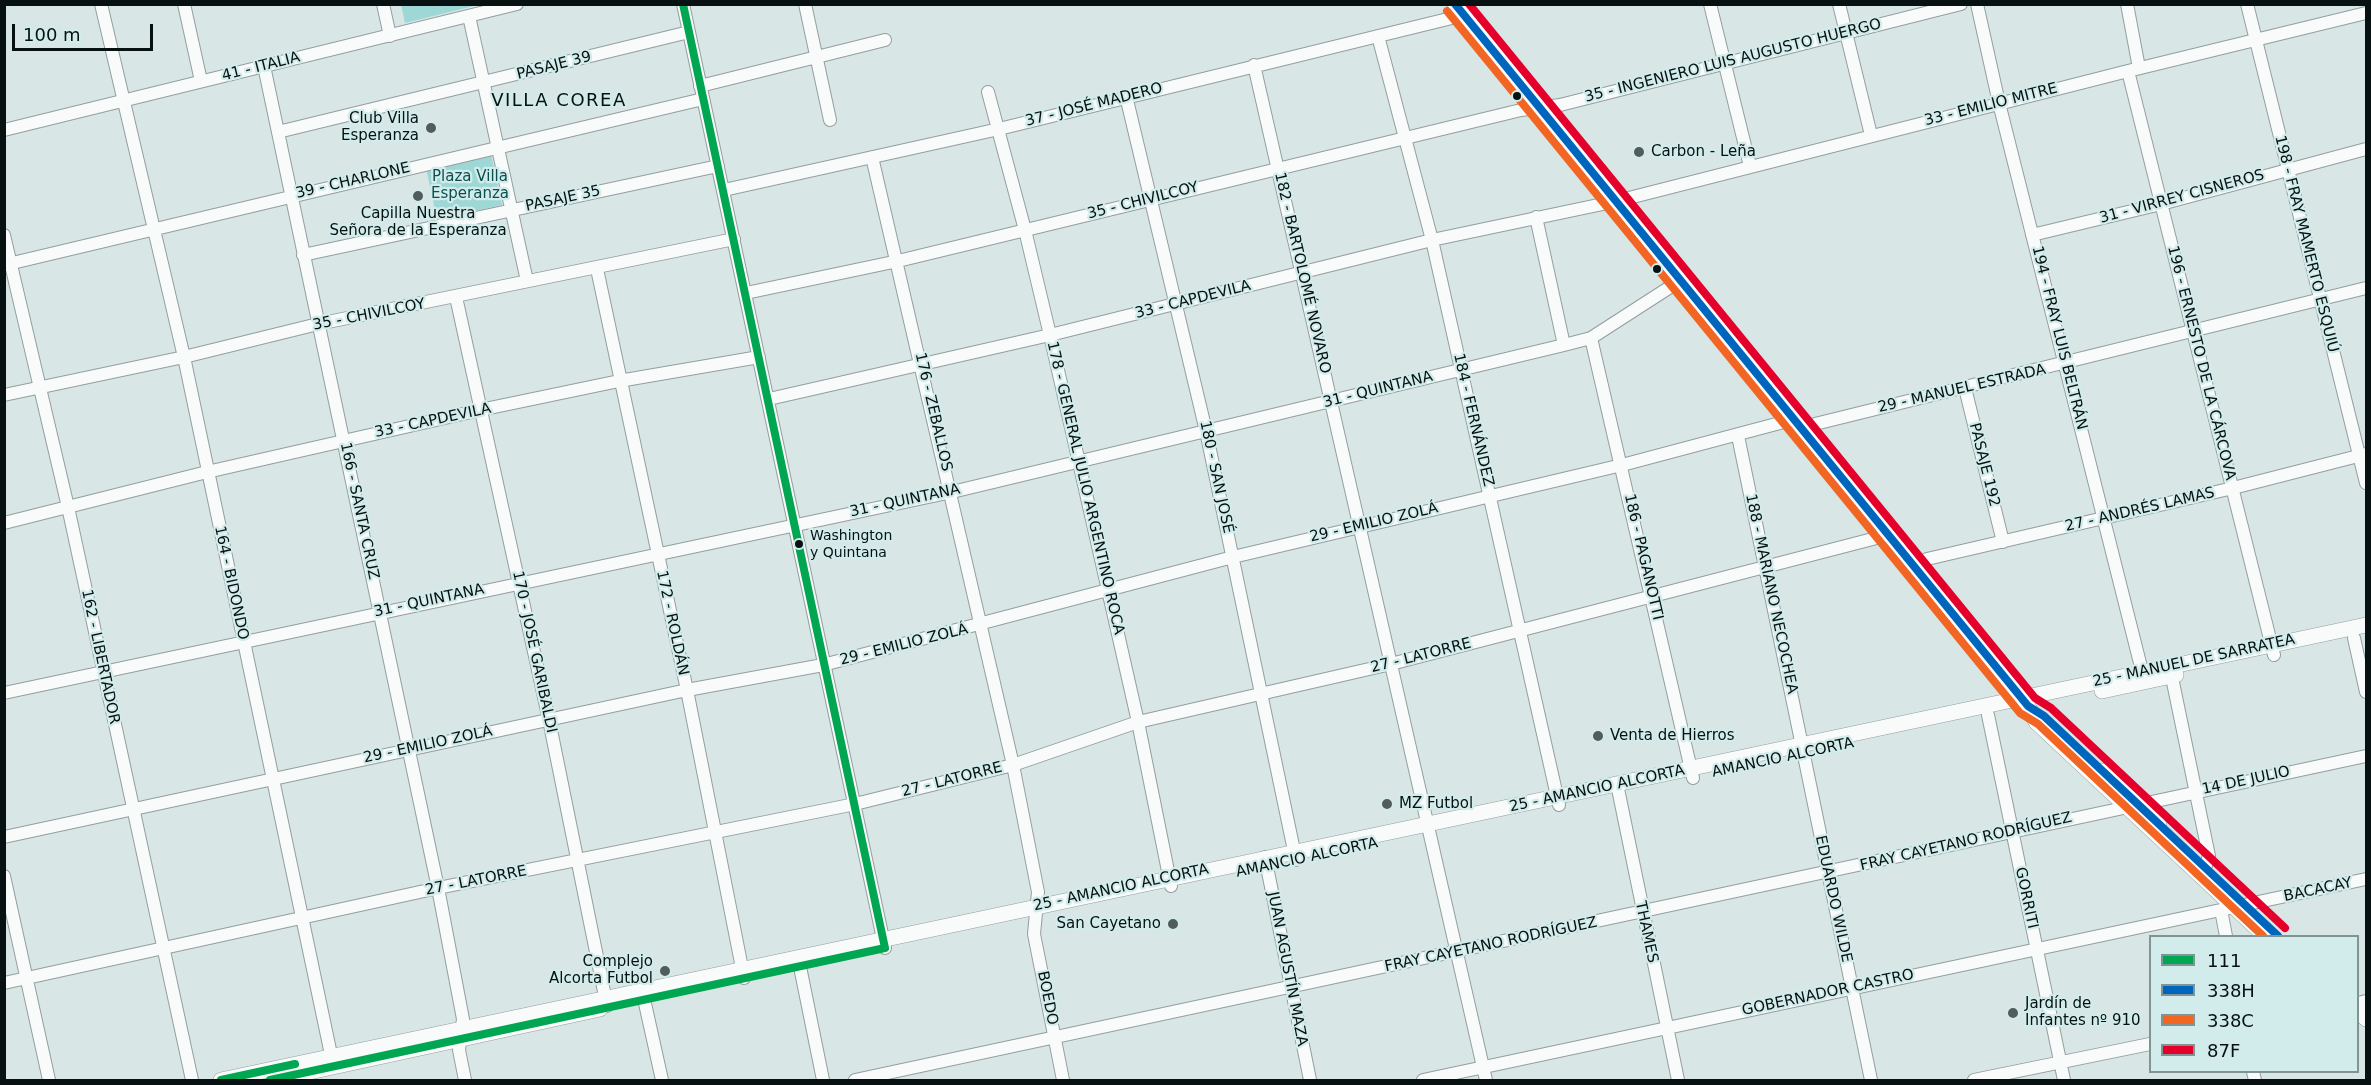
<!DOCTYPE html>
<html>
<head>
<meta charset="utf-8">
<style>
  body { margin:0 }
  #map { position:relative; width:2371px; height:1085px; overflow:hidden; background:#d8e6e5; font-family:"DejaVu Sans",sans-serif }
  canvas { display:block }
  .frame { position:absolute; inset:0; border:6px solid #081111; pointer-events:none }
  .legend { position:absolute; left:2149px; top:935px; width:210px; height:138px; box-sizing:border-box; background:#d2eceb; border:2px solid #819494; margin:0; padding:8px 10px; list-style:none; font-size:18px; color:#081111 }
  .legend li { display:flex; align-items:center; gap:12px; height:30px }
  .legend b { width:30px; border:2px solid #819494 }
  .scale { position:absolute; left:12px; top:24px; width:141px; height:27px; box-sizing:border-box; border:3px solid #081111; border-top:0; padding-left:8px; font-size:18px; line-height:21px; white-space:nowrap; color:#081111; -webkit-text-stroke:4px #d2eceb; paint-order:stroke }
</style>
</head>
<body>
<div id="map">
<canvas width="2371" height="1085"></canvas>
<div class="frame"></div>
<ul class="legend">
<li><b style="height:8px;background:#00a651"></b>111</li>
<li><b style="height:8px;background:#0065bd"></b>338H</li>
<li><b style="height:8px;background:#f26522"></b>338C</li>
<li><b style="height:8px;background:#e4002b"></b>87F</li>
</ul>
<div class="scale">100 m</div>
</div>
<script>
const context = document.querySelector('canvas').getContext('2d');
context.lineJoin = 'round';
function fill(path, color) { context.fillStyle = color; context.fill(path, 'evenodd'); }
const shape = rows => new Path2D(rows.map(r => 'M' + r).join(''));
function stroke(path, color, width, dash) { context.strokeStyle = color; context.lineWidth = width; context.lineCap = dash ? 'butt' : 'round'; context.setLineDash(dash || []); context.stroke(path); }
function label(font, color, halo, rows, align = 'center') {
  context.font = font + ' "DejaVu Sans",sans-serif'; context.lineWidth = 4.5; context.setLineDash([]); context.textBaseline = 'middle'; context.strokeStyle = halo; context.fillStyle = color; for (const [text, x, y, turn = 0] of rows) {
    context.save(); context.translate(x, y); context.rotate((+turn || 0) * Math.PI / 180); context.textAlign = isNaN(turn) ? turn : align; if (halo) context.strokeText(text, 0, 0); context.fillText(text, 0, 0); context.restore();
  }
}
const green = shape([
  [401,4,478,4,478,5,405,23],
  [491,154,502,205,437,219,426,168]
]);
const minor = shape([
  [101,4,184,357,333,1064],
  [184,4,201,81],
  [383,4,390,36],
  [683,4,885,948],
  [805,4,830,120],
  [1710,4,1750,166],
  [1839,4,1871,135],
  [1977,4,1999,103,2142,671],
  [2127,4,2139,68],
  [2247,4,2366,483],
  [469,16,527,281],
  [1378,36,1432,240,1559,805],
  [1254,65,1486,1080],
  [264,66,438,888,463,1019,459,1050,465,1080],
  [2128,71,2274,655],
  [700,86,885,40],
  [988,92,1025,230,1050,335,1138,722,1171,886],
  [1126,96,1206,431,1296,860],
  [4,130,517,4],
  [278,132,689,32],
  [872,157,1013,765,1038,892,1034,934,1063,1080],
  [724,190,999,129,1464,15],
  [1536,217,1564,345],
  [4,235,68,507,192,1080],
  [2032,235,2161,204,2366,149],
  [303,255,718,166],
  [4,265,703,99],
  [597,269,687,690,744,978],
  [746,293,898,261,1521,110,1560,105,1961,4],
  [456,297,549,720,607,1006],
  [1591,338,1693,778],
  [1965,388,2003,542],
  [4,395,184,357,318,324,734,239],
  [769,399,1050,335,1432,240,1617,201,2128,71,2366,13],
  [1803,429,1815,424,2366,288],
  [1738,436,1871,1080],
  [4,523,207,472,480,410,619,381,759,357],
  [1915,566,1927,559,2233,488,2366,454],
  [2354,638,2366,692],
  [2170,668,2209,856,2205,868],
  [4,693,952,492,1564,345,1591,338,1681,280],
  [1988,715,2064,1080],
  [1617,784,1678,1080],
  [4,837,687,690,823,665,1233,557,1622,465,1795,419],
  [1265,857,1310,1080],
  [4,876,49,1080],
  [2221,910,2226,936],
  [798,957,823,1080],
  [4,983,438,888,855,804,1013,765,1138,722,1391,664,1888,535],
  [642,990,662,1080],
  [2358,1003,2366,1001],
  [2253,1072,2255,1080],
  [855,1080,2366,756],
  [1423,1080,2366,879],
  [1974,1080,2150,1044]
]);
const major = shape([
  [1455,4,1915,566,2028,706,2036,722,2265,936],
  [2102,691,2176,675],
  [2102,771,2159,825],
  [2358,1011,2366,1019],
  [277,1079,600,1009],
  [221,1080,2366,625]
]);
const bus1 = shape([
  [221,1080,295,1064],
  [270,1080,885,948,683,4]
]);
const bus2 = shape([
  [1455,4,2028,706,2044,716,2278,936]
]);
const bus3 = shape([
  [1447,11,2020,713,2038,724,2263,936]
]);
const bus4 = shape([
  [1469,4,2035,698,2051,708,2285,928]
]);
const markers = [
  [1517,96,5,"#081111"],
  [431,128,6,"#515c5b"],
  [1639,152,6,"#515c5b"],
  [418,196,6,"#515c5b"],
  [1657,269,5,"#081111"],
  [799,544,5,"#081111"],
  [1598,736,6,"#515c5b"],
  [1387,804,6,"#515c5b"],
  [1173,924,6,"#515c5b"],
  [665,971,6,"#515c5b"],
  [2013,1013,6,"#515c5b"]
];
const busNames = [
  ["Washington",810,536],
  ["y Quintana",810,553]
];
const streetNames = [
  ["35 - INGENIERO LUIS AUGUSTO HUERGO",1733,61,-14],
  ["PASAJE 39",554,66,-14],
  ["41 - ITALIA",261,67,-14],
  ["37 - JOSÉ MADERO",1094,105,-14],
  ["33 - EMILIO MITRE",1991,105,-14],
  ["39 - CHARLONE",353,181,-13],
  ["31 - VIRREY CISNEROS",2182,197,-15],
  ["PASAJE 35",563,199,-12],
  ["35 - CHIVILCOY",1143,201,-14],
  ["198 - FRAY MAMERTO ESQUIÚ",2306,244,76],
  ["182 - BARTOLOMÉ NOVARO",1302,273,77],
  ["33 - CAPDEVILA",1193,300,-14],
  ["35 - CHIVILCOY",369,315,-11],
  ["194 - FRAY LUIS BELTRÁN",2059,338,76],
  ["196 - ERNESTO DE LA CÁRCOVA",2201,363,76],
  ["29 - MANUEL ESTRADA",1962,389,-13],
  ["31 - QUINTANA",1378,390,-14],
  ["176 - ZEBALLOS",933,412,77],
  ["184 - FERNÁNDEZ",1473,420,77],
  ["33 - CAPDEVILA",433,421,-12],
  ["PASAJE 192",1984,465,76],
  ["180 - SAN JOSÉ",1216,477,78],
  ["178 - GENERAL JULIO ARGENTINO ROCA",1085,488,77],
  ["31 - QUINTANA",905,501,-12],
  ["27 - ANDRÉS LAMAS",2140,510,-13],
  ["166 - SANTA CRUZ",359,511,78],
  ["29 - EMILIO ZOLÁ",1374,523,-13],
  ["186 - PAGANOTTI",1643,557,77],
  ["164 - BIDONDO",231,583,78],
  ["188 - MARIANO NECOCHEA",1771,594,78],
  ["31 - QUINTANA",429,601,-12],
  ["172 - ROLDÁN",672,623,78],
  ["29 - EMILIO ZOLÁ",904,645,-14],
  ["170 - JOSÉ GARIBALDI",534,652,78],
  ["27 - LATORRE",1421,656,-14],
  ["162 - LIBERTADOR",100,657,78],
  ["25 - MANUEL DE SARRATEA",2194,661,-12],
  ["29 - EMILIO ZOLÁ",428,745,-12],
  ["AMANCIO ALCORTA",1783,758,-12],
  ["27 - LATORRE",952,780,-14],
  ["14 DE JULIO",2246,781,-12],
  ["25 - AMANCIO ALCORTA",1597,789,-12],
  ["FRAY CAYETANO RODRÍGUEZ",1966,842,-13],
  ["AMANCIO ALCORTA",1307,858,-12],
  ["27 - LATORRE",476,881,-11],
  ["25 - AMANCIO ALCORTA",1121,888,-12],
  ["BACACAY",2318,890,-12],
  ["GORRITI",2026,898,78],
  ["EDUARDO WILDE",1833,899,78],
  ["THAMES",1646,932,78],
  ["FRAY CAYETANO RODRÍGUEZ",1491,945,-12],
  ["JUAN AGUSTÍN MAZA",1287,969,79],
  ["GOBERNADOR CASTRO",1828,993,-12],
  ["BOEDO",1047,998,79]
];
const poiNames = [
  ["Club Villa",419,119,"right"],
  ["Esperanza",419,136,"right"],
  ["Carbon - Leña",1651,152],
  ["Capilla Nuestra",418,214,"center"],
  ["Señora de la Esperanza",418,231,"center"],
  ["Venta de Hierros",1610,736],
  ["MZ Futbol",1399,804],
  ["San Cayetano",1161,924,"right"],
  ["Complejo",653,962,"right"],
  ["Alcorta Futbol",653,979,"right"],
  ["Jardín de",2025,1004],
  ["Infantes nº 910",2025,1021]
];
const parkNames = [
  ["Plaza Villa",470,177],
  ["Esperanza",470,194]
];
const quarterNames = [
  ["VILLA COREA",559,101]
];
fill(green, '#9dd8d7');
stroke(minor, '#949e9e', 14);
stroke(major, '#949e9e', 16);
stroke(minor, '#f9fbfb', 12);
stroke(major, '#f9fbfb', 15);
stroke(bus1, '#00a651', 8);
stroke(bus2, '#0065bd', 8);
stroke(bus3, '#f26522', 8);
stroke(bus4, '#e4002b', 8);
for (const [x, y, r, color] of markers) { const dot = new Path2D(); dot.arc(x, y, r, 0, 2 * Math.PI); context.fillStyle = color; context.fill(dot); stroke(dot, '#d2eceb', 2); }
label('14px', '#081111', '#d2eceb', busNames, 'left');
label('15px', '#081111', '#d2eceb', streetNames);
label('15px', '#081111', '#d2eceb', poiNames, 'left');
label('15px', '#0c4e4e', '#d2eceb', parkNames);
context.letterSpacing = '1.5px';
label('18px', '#081111', '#d2eceb', quarterNames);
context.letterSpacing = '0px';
</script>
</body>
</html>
